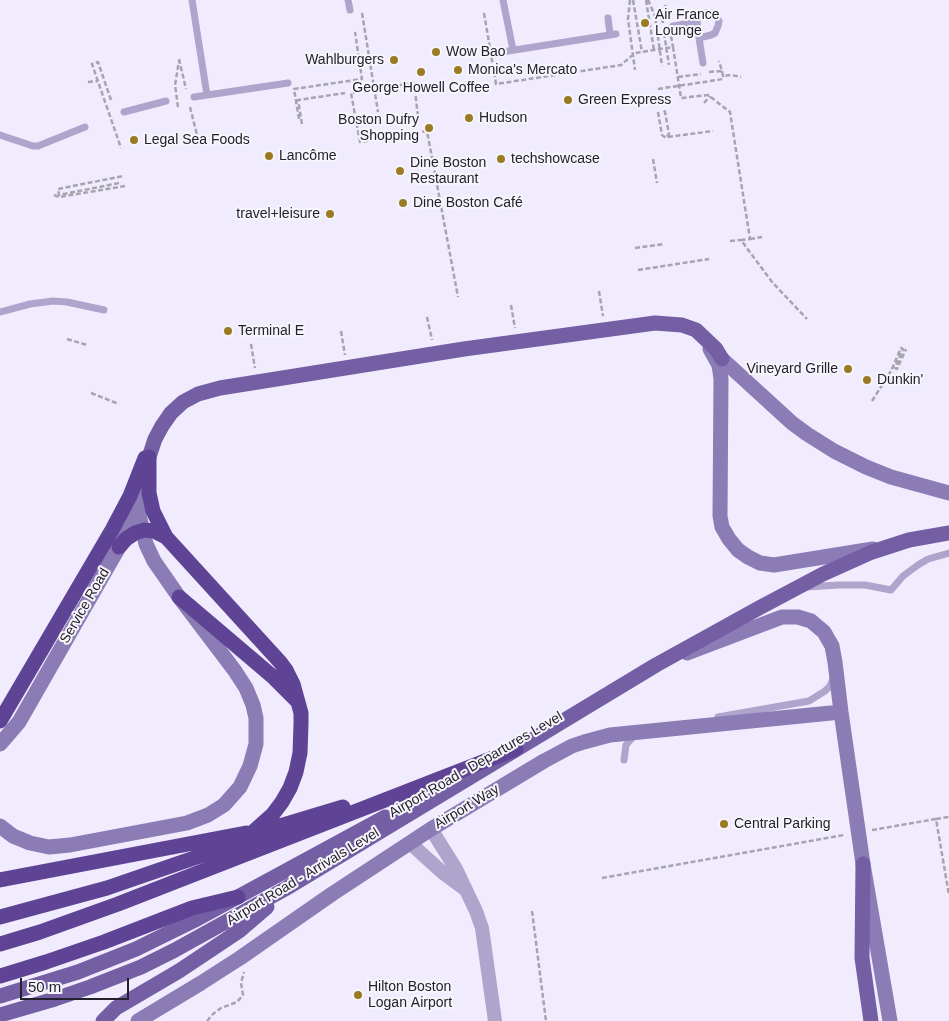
<!DOCTYPE html>
<html>
<head>
<meta charset="utf-8">
<style>
  body { margin:0 }
  #map { position:relative; width:949px; height:1021px; overflow:hidden; background:#f7f5fc; font-family:Helvetica,sans-serif }
  canvas { display:block }
  .scale { position:absolute; left:20px; top:978px; width:109px; height:22px; box-sizing:border-box; border:2px solid #24212d; border-top:0; padding-left:6px; font-size:15px; line-height:18px; white-space:nowrap; color:#24212d; -webkit-text-stroke:4px #f7f5fc; paint-order:stroke }
</style>
</head>
<body>
<div id="map">
<canvas width="949" height="1021"></canvas>
<div class="scale">50 m</div>
</div>
<script>
const context = document.querySelector('canvas').getContext('2d');
context.lineJoin = 'round';
function fill(path, color) { context.fillStyle = color; context.fill(path, 'evenodd'); }
const shape = rows => new Path2D(rows.map(r => 'M' + r).join(''));
function stroke(path, color, width, dash) { context.strokeStyle = color; context.lineWidth = width; context.lineCap = dash ? 'butt' : 'round'; context.setLineDash(dash || []); context.stroke(path); }
function label(font, color, halo, rows, align = 'center') {
  context.font = font + ' Helvetica,sans-serif'; context.lineWidth = 4; context.setLineDash([]); context.textBaseline = 'middle'; context.strokeStyle = halo; context.fillStyle = color; for (const [text, x, y, turn = 0] of rows) {
    context.save(); context.translate(x, y); context.rotate((+turn || 0) * Math.PI / 180); context.textAlign = isNaN(turn) ? turn : align; if (halo) context.strokeText(text, 0, 0); context.fillText(text, 0, 0); context.restore();
  }
}
const built = shape([
  [0,0,949,0,949,1021,0,1021]
]);
const path = shape([
  [630,0,628,19,635,70],
  [633,0,642,52],
  [646,0,654,50],
  [648,0,655,16,662,66],
  [666,7,668,18],
  [362,13,378,112],
  [484,13,496,84,621,65,635,53,673,47,681,98,708,95,730,112,750,239,741,240,772,282,807,319],
  [663,23,661,15,666,5],
  [664,33,669,65],
  [671,36,673,47],
  [179,59,186,89],
  [722,71,723,76,731,75,741,77],
  [709,72,722,71,719,61],
  [678,77,701,74],
  [88,82,98,81],
  [658,89,723,79,723,76],
  [111,100,98,62,92,64,121,148],
  [704,103,710,96],
  [178,107,175,85,179,61],
  [190,107,197,135],
  [658,112,662,135,666,138,669,134,665,112,662,109],
  [418,116,414,83,351,93,360,142,427,131,458,297],
  [299,119,294,89,362,79,355,32],
  [302,124,298,100,345,93],
  [668,137,713,131],
  [653,159,657,183],
  [119,183,59,195,58,189,123,176],
  [54,195,59,197,125,186],
  [750,239,762,237],
  [730,241,741,240],
  [635,248,664,244],
  [638,270,709,259],
  [599,291,603,316],
  [511,305,515,328],
  [427,317,432,340],
  [341,331,345,355],
  [67,339,87,345],
  [251,344,255,368],
  [91,393,119,404],
  [872,401,891,371,901,348,903,349,895,368,897,369,906,349],
  [936,819,949,817],
  [872,830,936,819,949,895],
  [602,878,844,835],
  [532,911,546,1021],
  [207,1021,213,1014,221,1008,237,1002,243,995,241,983,244,972]
]);
const lane = shape([
  [192,0,207,95],
  [348,0,350,10],
  [503,0,513,50],
  [608,18,610,34],
  [673,26,697,22],
  [699,38,711,35,715,33,718,26,719,21,716,16,712,13,707,13,701,14,698,18,697,22,699,38,703,63],
  [502,52,616,34],
  [194,97,288,83],
  [124,112,166,101],
  [0,135,33,146,38,146,85,127],
  [0,312,30,304,53,301,67,302,104,310],
  [807,587,839,585,865,585,891,590,903,576,918,565,928,559,949,553],
  [718,717,809,701,825,691,830,686,834,677],
  [624,760,626,745,634,736]
]);
const street = shape([
  [431,829,456,869,476,911,482,928,495,1021],
  [410,843,442,872,465,889]
]);
const secondary = shape([
  [710,349,719,365,721,379,720,516,722,527,729,539,738,550,748,557,760,563,774,565,873,549],
  [722,359,792,423,807,434,834,451,866,467,891,477,949,493],
  [687,653,782,617,798,617,811,621,824,632,832,646,835,662,841,712,863,864,890,1021],
  [0,744,19,722,119,547,135,499],
  [0,826,13,836,30,843,49,847,70,845,187,823,208,815,224,805,240,787,250,766,256,744,256,718,253,705,246,688,235,671,179,597,154,561,146,544,139,515,139,500,141,473],
  [138,1021,201,983,240,958,332,894,431,829,544,761,572,746,584,742,610,735,841,712]
]);
const primary = shape([
  [149,457,155,439,162,426,171,413,183,402,198,394,220,388,464,349,655,323,682,325,696,330,716,349,722,359],
  [863,864,862,958,871,1021],
  [0,996,78,972,136,949,197,919,385,817],
  [0,1015,55,999,90,987,141,967,175,950,285,889,656,665,759,608,823,574,872,552,909,540,949,533],
  [103,1021,116,1008,179,971,239,931,267,907]
]);
const highway = shape([
  [149,457,149,493,153,511,166,537,280,662,286,670,293,684,301,713,301,724,300,753,296,772,290,788,282,802,273,814,254,831],
  [119,547,126,539,135,533,144,530,154,531,166,537],
  [179,597,272,676,296,700],
  [0,721,112,530,130,496,145,458],
  [0,880,246,833],
  [0,917,107,888,223,848,270,829,343,807],
  [0,944,40,932,118,904,516,749],
  [0,976,46,962,104,942,192,908,238,897]
]);
const markers = [
  [645,23,5,"#9b7a24"],
  [436,52,5,"#9b7a24"],
  [394,60,5,"#9b7a24"],
  [458,70,5,"#9b7a24"],
  [421,72,5,"#9b7a24"],
  [568,100,5,"#9b7a24"],
  [469,118,5,"#9b7a24"],
  [429,128,5,"#9b7a24"],
  [134,140,5,"#9b7a24"],
  [269,156,5,"#9b7a24"],
  [501,159,5,"#9b7a24"],
  [400,171,5,"#9b7a24"],
  [403,203,5,"#9b7a24"],
  [330,214,5,"#9b7a24"],
  [228,331,5,"#9b7a24"],
  [848,369,5,"#9b7a24"],
  [867,380,5,"#9b7a24"],
  [724,824,5,"#9b7a24"],
  [358,995,5,"#9b7a24"]
];
const poiNames = [
  ["Air France",655,15],
  ["Lounge",655,31],
  ["Wow Bao",446,52],
  ["Wahlburgers",384,60,"right"],
  ["Monica's Mercato",468,70],
  ["George Howell Coffee",421,88,"center"],
  ["Green Express",578,100],
  ["Hudson",479,118],
  ["Boston Dufry",419,120,"right"],
  ["Shopping",419,136,"right"],
  ["Legal Sea Foods",144,140],
  ["Lancôme",279,156],
  ["techshowcase",511,159],
  ["Dine Boston",410,163],
  ["Restaurant",410,179],
  ["Dine Boston Café",413,203],
  ["travel+leisure",320,214,"right"],
  ["Terminal E",238,331],
  ["Vineyard Grille",838,369,"right"],
  ["Dunkin'",877,380],
  ["Central Parking",734,824],
  ["Hilton Boston",368,987],
  ["Logan Airport",368,1003]
];
const streetNames = [
  ["Service Road",85,606,-60],
  ["Airport Road - Departures Level",476,765,-30],
  ["Airport Way",467,807,-31],
  ["Airport Road - Arrivals Level",303,877,-31]
];
fill(built, '#f0ecfd');
stroke(path, '#a7a4ad', 2.5, [5, 2.5]);
stroke(lane, '#aea4cc', 7);
stroke(street, '#aea4cc', 14);
stroke(secondary, '#8c7cb6', 15);
stroke(primary, '#745ea4', 15);
stroke(highway, '#5f4495', 15);
for (const [x, y, r, color] of markers) { const dot = new Path2D(); dot.arc(x, y, r, 0, 2 * Math.PI); context.fillStyle = color; context.fill(dot); stroke(dot, '#f7f5fc', 2); }
label('14px', '#24212d', '#f7f5fc', poiNames, 'left');
label('14px', '#24212d', '#f7f5fc', streetNames);
</script>
</body>
</html>
